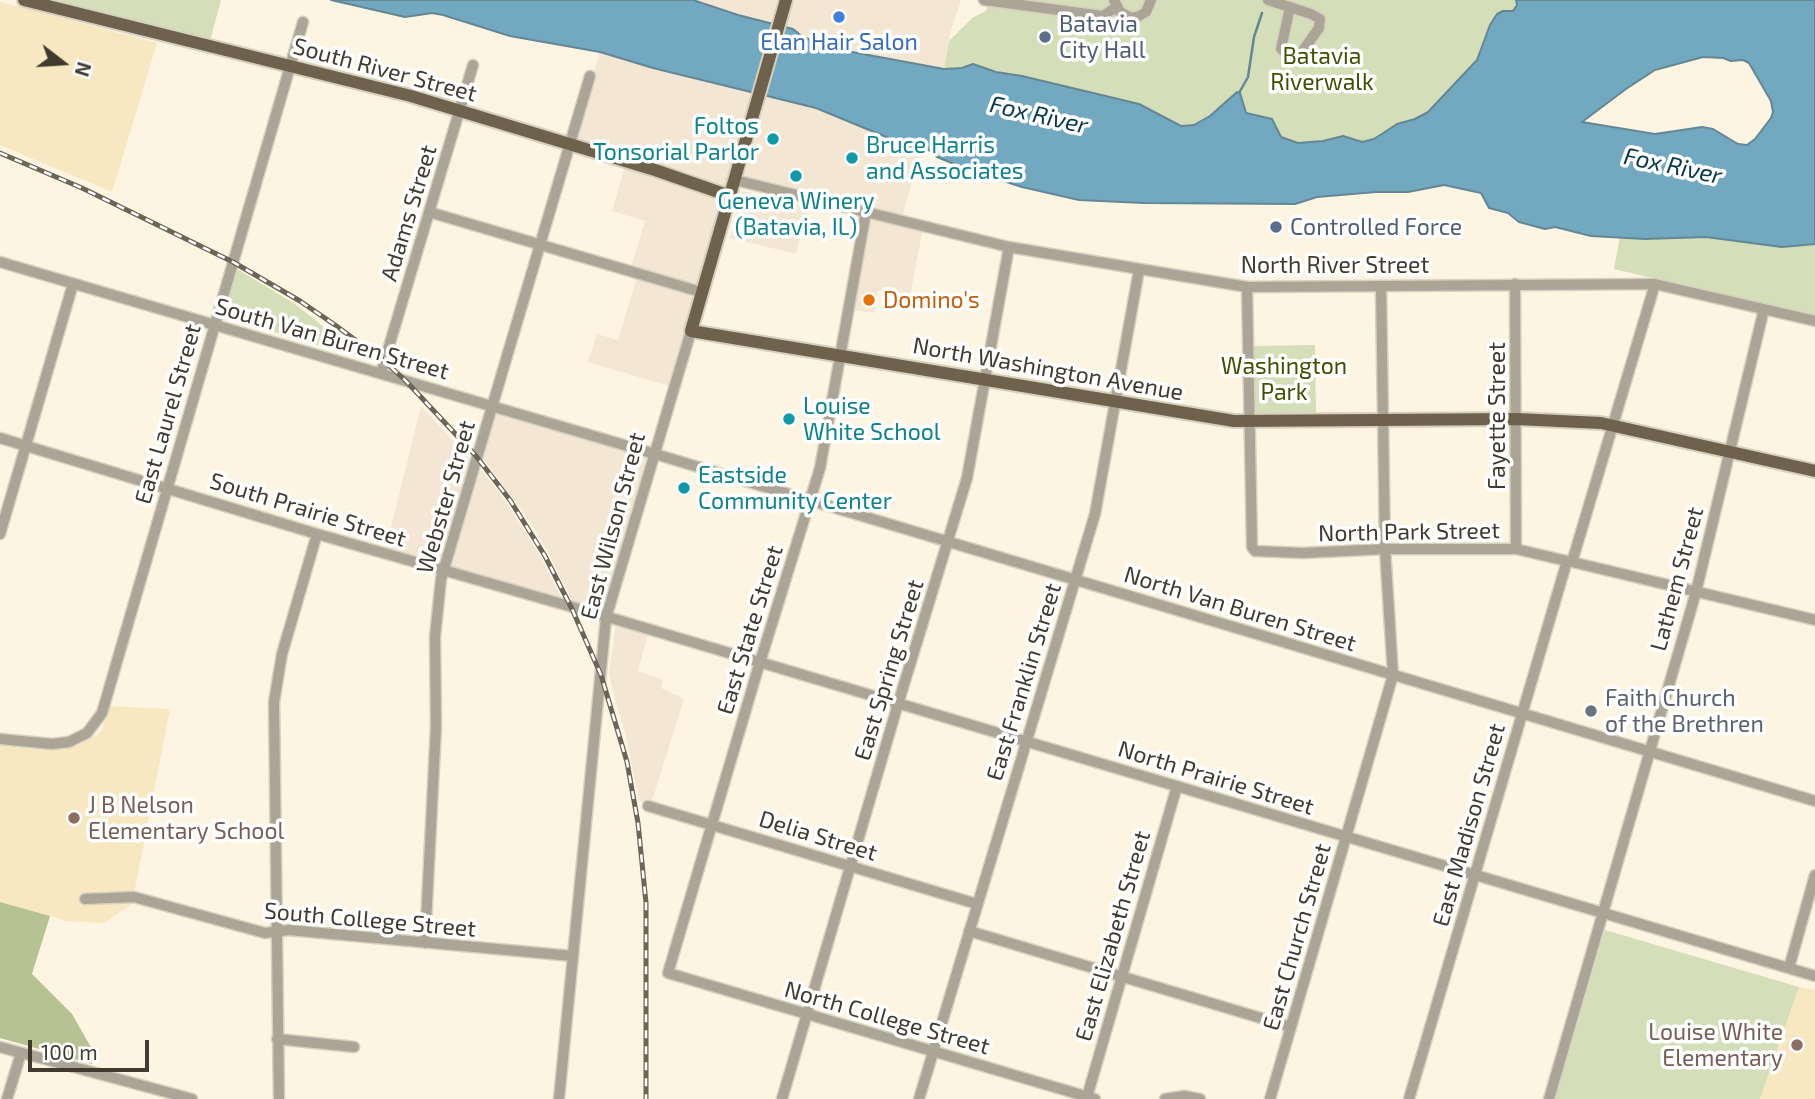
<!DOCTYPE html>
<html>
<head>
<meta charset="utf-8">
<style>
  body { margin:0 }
  #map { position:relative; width:1815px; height:1099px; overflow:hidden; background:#fdf5e2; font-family:"Exo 2",sans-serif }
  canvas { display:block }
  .north { position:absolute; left:28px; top:28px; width:70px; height:70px; -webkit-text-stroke:5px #fff; paint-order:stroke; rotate:107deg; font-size:19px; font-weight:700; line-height:28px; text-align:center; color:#413b2f }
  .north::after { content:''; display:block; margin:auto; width:24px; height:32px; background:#413b2f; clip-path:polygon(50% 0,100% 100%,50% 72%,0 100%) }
  .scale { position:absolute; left:28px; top:1040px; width:121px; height:32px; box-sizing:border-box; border:4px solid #413b2f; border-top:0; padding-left:9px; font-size:21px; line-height:24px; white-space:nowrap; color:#413b2f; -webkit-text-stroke:5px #fff; paint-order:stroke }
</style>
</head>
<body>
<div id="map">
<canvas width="1815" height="1099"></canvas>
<div class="north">N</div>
<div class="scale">100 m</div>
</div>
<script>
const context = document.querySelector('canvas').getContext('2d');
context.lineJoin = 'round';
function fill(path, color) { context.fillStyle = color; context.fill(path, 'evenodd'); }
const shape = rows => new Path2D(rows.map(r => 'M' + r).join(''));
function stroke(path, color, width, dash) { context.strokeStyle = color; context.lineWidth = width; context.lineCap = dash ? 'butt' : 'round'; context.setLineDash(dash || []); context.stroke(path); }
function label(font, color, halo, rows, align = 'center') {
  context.font = font + ' "Exo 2",sans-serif'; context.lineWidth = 7; context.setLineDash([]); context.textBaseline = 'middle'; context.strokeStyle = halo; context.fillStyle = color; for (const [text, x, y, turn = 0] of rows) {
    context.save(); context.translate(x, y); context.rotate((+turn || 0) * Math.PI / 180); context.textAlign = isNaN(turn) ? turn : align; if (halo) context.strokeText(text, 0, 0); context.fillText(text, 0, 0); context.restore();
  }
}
const commercial = shape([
  [693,0,961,0,951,30,944,69,836,49,803,37,793,29,738,15],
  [600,52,754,93,669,386,588,362,597,334,618,340,636,280,628,277,645,221,612,211,628,156,574,139],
  [767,96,816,108,920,151,902,218,744,178],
  [743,191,808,208,796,254,730,238],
  [869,216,923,228,910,296,878,290,874,313,852,310],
  [421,406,472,461,440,568,385,552],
  [493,412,648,457,603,614,574,605,548,552,529,520,480,455],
  [477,465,504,499,539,554,563,601,447,566],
  [616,625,648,634,638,671,663,680,661,688,684,699,651,804,639,801,626,736,612,688,609,672]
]);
const built = shape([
  [0,2,157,43,112,192,0,145],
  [109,706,170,709,132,904,104,923,67,921,0,902,0,745,59,749,78,745,101,732],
  [1799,987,1815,990,1815,1099,1760,1099]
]);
const green = shape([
  [47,0,221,0,210,41],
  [990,0,1516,0,1517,1,1513,11,1497,14,1490,25,1477,60,1428,112,1415,119,1397,124,1374,139,1361,142,1343,136,1323,141,1298,143,1281,137,1272,119,1246,113,1240,93,1210,116,1194,125,1181,126,1139,104,1022,76,996,72,973,64,962,68,944,69,949,41,972,18,986,11],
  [1620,236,1645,239,1706,237,1782,247,1815,244,1815,316,1614,269],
  [237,269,295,304,325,328,327,337,324,347,222,316],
  [1315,345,1316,414,1253,414,1253,346],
  [1605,930,1799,987,1760,1099,1555,1099]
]);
const forest = shape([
  [0,902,50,916,32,974,72,1014,93,1051,92,1064,0,1038]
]);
const water = shape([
  [331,0,693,0,738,15,793,29,803,37,836,49,944,69,962,68,973,64,996,72,1022,76,1139,104,1181,126,1194,125,1210,116,1237,92,1240,93,1246,113,1272,119,1281,137,1298,143,1323,141,1343,136,1362,142,1374,139,1397,124,1415,119,1428,112,1477,60,1490,25,1497,14,1503,11,1513,11,1517,5,1516,0,1815,0,1815,244,1782,247,1706,237,1645,239,1591,236,1555,227,1545,229,1519,222,1508,213,1489,208,1481,193,1444,185,1408,192,1376,192,1317,197,1295,204,1144,203,1079,200,1022,187,969,170,937,157,929,150,920,151,816,108,653,68,600,52,510,36,443,15,432,13,405,17,331,0],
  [1703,57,1723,58,1731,61,1743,60,1749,63,1771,101,1773,112,1771,118,1755,139,1747,145,1738,144,1713,129,1702,127,1655,134,1582,122,1626,89,1655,70,1703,57]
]);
const stream = shape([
  [1239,93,1248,77,1254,37,1262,13]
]);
const minor = shape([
  [984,0,1103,16,1116,7],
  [1114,0,1120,12,1131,18,1137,17,1146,12,1151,0],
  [1268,0,1311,14,1320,19,1319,28,1297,59,1281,49,1290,7],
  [735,180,1009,247,1247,287,1655,284,1815,321],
  [429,212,701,292],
  [866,212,820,468,757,672,668,973,1095,1099],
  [0,262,665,457,1815,801],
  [1515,284,1516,549],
  [1655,284,1572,562,1815,620],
  [1247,287,1252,547,1255,551,1303,553,1385,549,1516,549,1567,561,1409,1099],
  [381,373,473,65],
  [0,438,317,534,618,620,1815,976],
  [0,534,73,284],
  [0,739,52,744,69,742,87,733,102,713,303,22],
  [648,806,977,904],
  [85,899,134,897,265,933,289,930,573,956],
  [969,931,1291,1027],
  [425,943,436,726,435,637,441,579,590,76],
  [1789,968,1815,875],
  [277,1039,354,1047],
  [0,1047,192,1099],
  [1087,1097,1177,786],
  [7,1099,21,1053],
  [279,1099,274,702,282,654,317,534],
  [559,1099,606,618,691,331],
  [782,1099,898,704,967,478,1009,247],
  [919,1099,1095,514,1139,270],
  [1165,1099,1184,1096,1200,1099],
  [1270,1099,1393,675,1385,549,1381,286],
  [1549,1099,1696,592,1764,309]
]);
const major = shape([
  [24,0,411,96,655,170,730,196],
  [786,0,691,331,1234,421,1517,419,1601,423,1815,471]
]);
const rail = shape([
  [0,153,82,188,233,262,300,301,335,325,384,361,405,380,476,456,510,500,545,556,572,609,601,675,627,762,638,823,646,903,646,1099]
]);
const markers = [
  [839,17,7,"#3f7fe0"],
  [1045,37,7,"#5c6f8a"],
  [773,139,7,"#0f9aa8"],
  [852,158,7,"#0f9aa8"],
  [796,176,7,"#0f9aa8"],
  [1276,227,7,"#5c6f8a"],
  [869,300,7,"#e8710a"],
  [789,419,7,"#0f9aa8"],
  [684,488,7,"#0f9aa8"],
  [1591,711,7,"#6b7280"],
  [74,818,7,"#8d6e63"],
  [1797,1045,7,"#8d6e63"]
];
const serviceNames = [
  ["Batavia",1059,24],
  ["City Hall",1059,50],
  ["Controlled Force",1290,227]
];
const shopNames = [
  ["Elan Hair Salon",839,42]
];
const parkNames = [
  ["Batavia",1322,56],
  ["Riverwalk",1322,82],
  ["Washington",1284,366],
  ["Park",1284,392]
];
const streetNames = [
  ["South River Street",385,70,15],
  ["Adams Street",409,213,-73],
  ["North River Street",1335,265],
  ["South Van Buren Street",332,339,16],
  ["North Washington Avenue",1048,369,10],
  ["East Laurel Street",168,414,-74],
  ["Fayette Street",1497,416,-90],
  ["Webster Street",446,497,-74],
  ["South Prairie Street",308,510,17],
  ["East Wilson Street",613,526,-75],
  ["North Park Street",1409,532,-1],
  ["Lathem Street",1677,579,-75],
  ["North Van Buren Street",1240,609,17],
  ["East State Street",750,630,-73],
  ["East Spring Street",889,670,-73],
  ["East Franklin Street",1024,682,-73],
  ["North Prairie Street",1216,778,17],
  ["East Madison Street",1469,825,-74],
  ["Delia Street",818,836,17],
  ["South College Street",370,920,5],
  ["East Elizabeth Street",1113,936,-74],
  ["East Church Street",1297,937,-74],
  ["North College Street",887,1018,16]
];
const cultureNames = [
  ["Foltos",759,126,"right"],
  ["Tonsorial Parlor",759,152,"right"],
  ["Bruce Harris",866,145],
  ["and Associates",866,171],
  ["Geneva Winery",796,201,"center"],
  ["(Batavia, IL)",796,227,"center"],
  ["Louise",803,406],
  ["White School",803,432],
  ["Eastside",698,475],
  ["Community Center",698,501]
];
const foodNames = [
  ["Domino's",883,300]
];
const worshipNames = [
  ["Faith Church",1605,698],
  ["of the Brethren",1605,724]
];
const educationNames = [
  ["J B Nelson",88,805],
  ["Elementary School",88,831],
  ["Louise White",1783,1032,"right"],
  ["Elementary",1783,1058,"right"]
];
const waterNames = [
  ["Fox River",1039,115,13],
  ["Fox River",1673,166,12]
];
fill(commercial, '#f3e6d3');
fill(built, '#f8e8c1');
fill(green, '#d4deb8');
fill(forest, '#b6c292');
fill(water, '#72a8c0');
stroke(water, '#638794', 2);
stroke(stream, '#638794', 2.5);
stroke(minor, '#d7d0be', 13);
stroke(major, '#d7d0be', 16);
stroke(minor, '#aba598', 10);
stroke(major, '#6e624c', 12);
stroke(rail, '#6b6557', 5);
stroke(rail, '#fff', 2.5, [8]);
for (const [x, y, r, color] of markers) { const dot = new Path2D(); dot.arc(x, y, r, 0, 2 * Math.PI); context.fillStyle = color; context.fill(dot); stroke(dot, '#fff', 2.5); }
label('23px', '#4e5e75', '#fff', serviceNames, 'left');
label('23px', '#366cbe', '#fff', shopNames);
label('23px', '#424f00', '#fff', parkNames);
label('23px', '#413b2f', '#fff', streetNames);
label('23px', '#0d838f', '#fff', cultureNames, 'left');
label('23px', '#c56008', '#fff', foodNames, 'left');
label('23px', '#5b616d', '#fff', worshipNames, 'left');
label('23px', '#785e54', '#fff', educationNames, 'left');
label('italic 24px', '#08394b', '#fff', waterNames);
</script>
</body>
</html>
